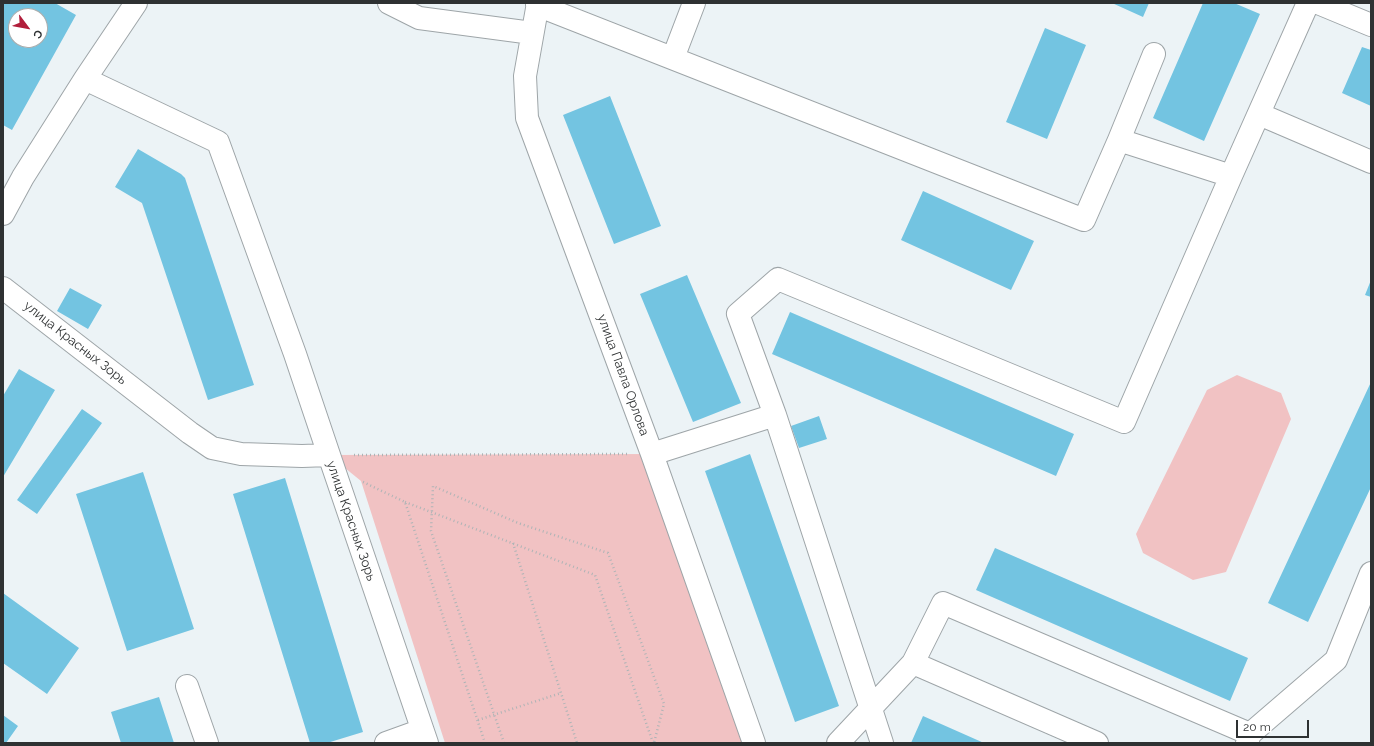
<!DOCTYPE html>
<html>
<head>
<meta charset="utf-8">
<style>
  body { margin:0 }
  #map { position:relative; width:1374px; height:746px; overflow:hidden; background:#ecf3f6; font-family:Raleway,sans-serif }
  canvas { display:block }
  .frame { position:absolute; inset:0; border:4px solid #2e3132; pointer-events:none }
  .north { position:absolute; left:8px; top:8px; width:40px; height:40px; box-sizing:border-box; background:#fff; border:1px solid #abadad; border-radius:50%; rotate:122deg; font-size:11px; font-weight:700; line-height:16px; text-align:center; color:#2e3132 }
  .north::after { content:''; display:block; margin:auto; width:14px; height:18px; background:#b11e3b; clip-path:polygon(50% 0,100% 100%,50% 72%,0 100%) }
  .scale { position:absolute; left:1236px; top:720px; width:73px; height:18px; box-sizing:border-box; border:2px solid #2e3132; border-top:0; padding-left:5px; font-size:12px; line-height:14px; white-space:nowrap; color:#2e3132; -webkit-text-stroke:3px #fff; paint-order:stroke }
</style>
</head>
<body>
<div id="map">
<canvas width="1374" height="746"></canvas>
<div class="frame"></div>
<div class="north">С</div>
<div class="scale">20 m</div>
</div>
<script>
const context = document.querySelector('canvas').getContext('2d');
context.lineJoin = 'round';
function fill(path, color) { context.fillStyle = color; context.fill(path, 'evenodd'); }
const shape = rows => new Path2D(rows.map(r => 'M' + r).join(''));
function stroke(path, color, width, dash) { context.strokeStyle = color; context.lineWidth = width; context.lineCap = dash ? 'butt' : 'round'; context.setLineDash(dash || []); context.stroke(path); }
function label(font, color, halo, rows, align = 'center') {
  context.font = font + ' Raleway,sans-serif'; context.lineWidth = 4; context.setLineDash([]); context.textBaseline = 'middle'; context.strokeStyle = halo; context.fillStyle = color; for (const [text, x, y, turn = 0] of rows) {
    context.save(); context.translate(x, y); context.rotate((+turn || 0) * Math.PI / 180); context.textAlign = isNaN(turn) ? turn : align; if (halo) context.strokeText(text, 0, 0); context.fillText(text, 0, 0); context.restore();
  }
}
const green = shape([
  [1237,375,1281,393,1291,419,1226,572,1193,580,1143,553,1136,534,1207,390],
  [652,454,757,743,445,743,361,481,329,455]
]);
const building = shape([
  [3,3,55,3,76,15,12,130,3,125],
  [16,16,40,16,40,40,16,40],
  [1112,3,1149,3,1143,17],
  [1203,3,1234,3,1260,14,1204,141,1153,118],
  [1045,28,1086,45,1047,139,1006,122],
  [1362,47,1371,50,1371,106,1342,93],
  [610,96,661,226,614,244,563,115],
  [138,149,181,174,185,178,254,385,208,400,142,203,115,187],
  [923,191,1034,241,1011,290,901,240],
  [687,275,741,403,693,422,640,294],
  [1371,280,1371,297,1365,295],
  [70,288,102,305,88,329,57,311],
  [790,312,1074,434,1056,476,772,354],
  [19,369,55,390,3,477,3,396],
  [1371,382,1371,487,1308,622,1268,603],
  [82,409,102,423,37,514,17,500],
  [819,416,827,439,799,448,791,426],
  [750,454,839,706,795,722,705,471],
  [143,472,194,629,127,651,76,494],
  [285,478,363,732,327,743,310,743,233,494],
  [995,548,1248,658,1230,701,976,590],
  [3,593,79,648,47,694,3,663],
  [159,697,174,743,121,743,111,712],
  [3,715,18,726,6,743,3,743],
  [923,716,984,743,911,743]
]);
const path = shape([
  [354,455,627,454],
  [363,482,405,502,485,743],
  [405,502,595,575,653,743],
  [513,543,577,743],
  [478,720,561,693],
  [504,743,431,531,433,486,518,523,608,553,664,704,654,743]
]);
const minor = shape([
  [389,3,419,18,532,33],
  [538,3,525,76,527,118,652,454,754,743],
  [1318,3,1371,25],
  [537,5,1084,220,1119,140,1231,176],
  [673,58,694,3],
  [85,79,136,3],
  [1259,114,1371,162],
  [1119,140,1154,54],
  [3,214,23,177,85,79,218,142,295,354,329,455],
  [3,288,190,433,212,448,241,454,302,456,329,455,427,743],
  [775,415,738,314,778,279,1124,422,1231,176,1308,3],
  [652,454,775,415,882,743],
  [913,663,943,603,1250,734,1247,743],
  [187,686,207,743],
  [1250,734,1336,660,1371,573],
  [386,743,422,730],
  [838,743,913,663,1097,743]
]);
const streetNames = [
  ["улица Красных Зорь",75,343,38],
  ["улица Павла Орлова",623,375,70],
  ["улица Красных Зорь",351,521,71]
];
fill(green, '#f1c2c3');
fill(building, '#73c4e1');
stroke(minor, '#9ea5a8', 24);
stroke(path, '#aeb4b6', 2.5, [1, 3]);
stroke(minor, '#fff', 22);
label('13px', '#2e3132', '#fff', streetNames);
</script>
</body>
</html>
